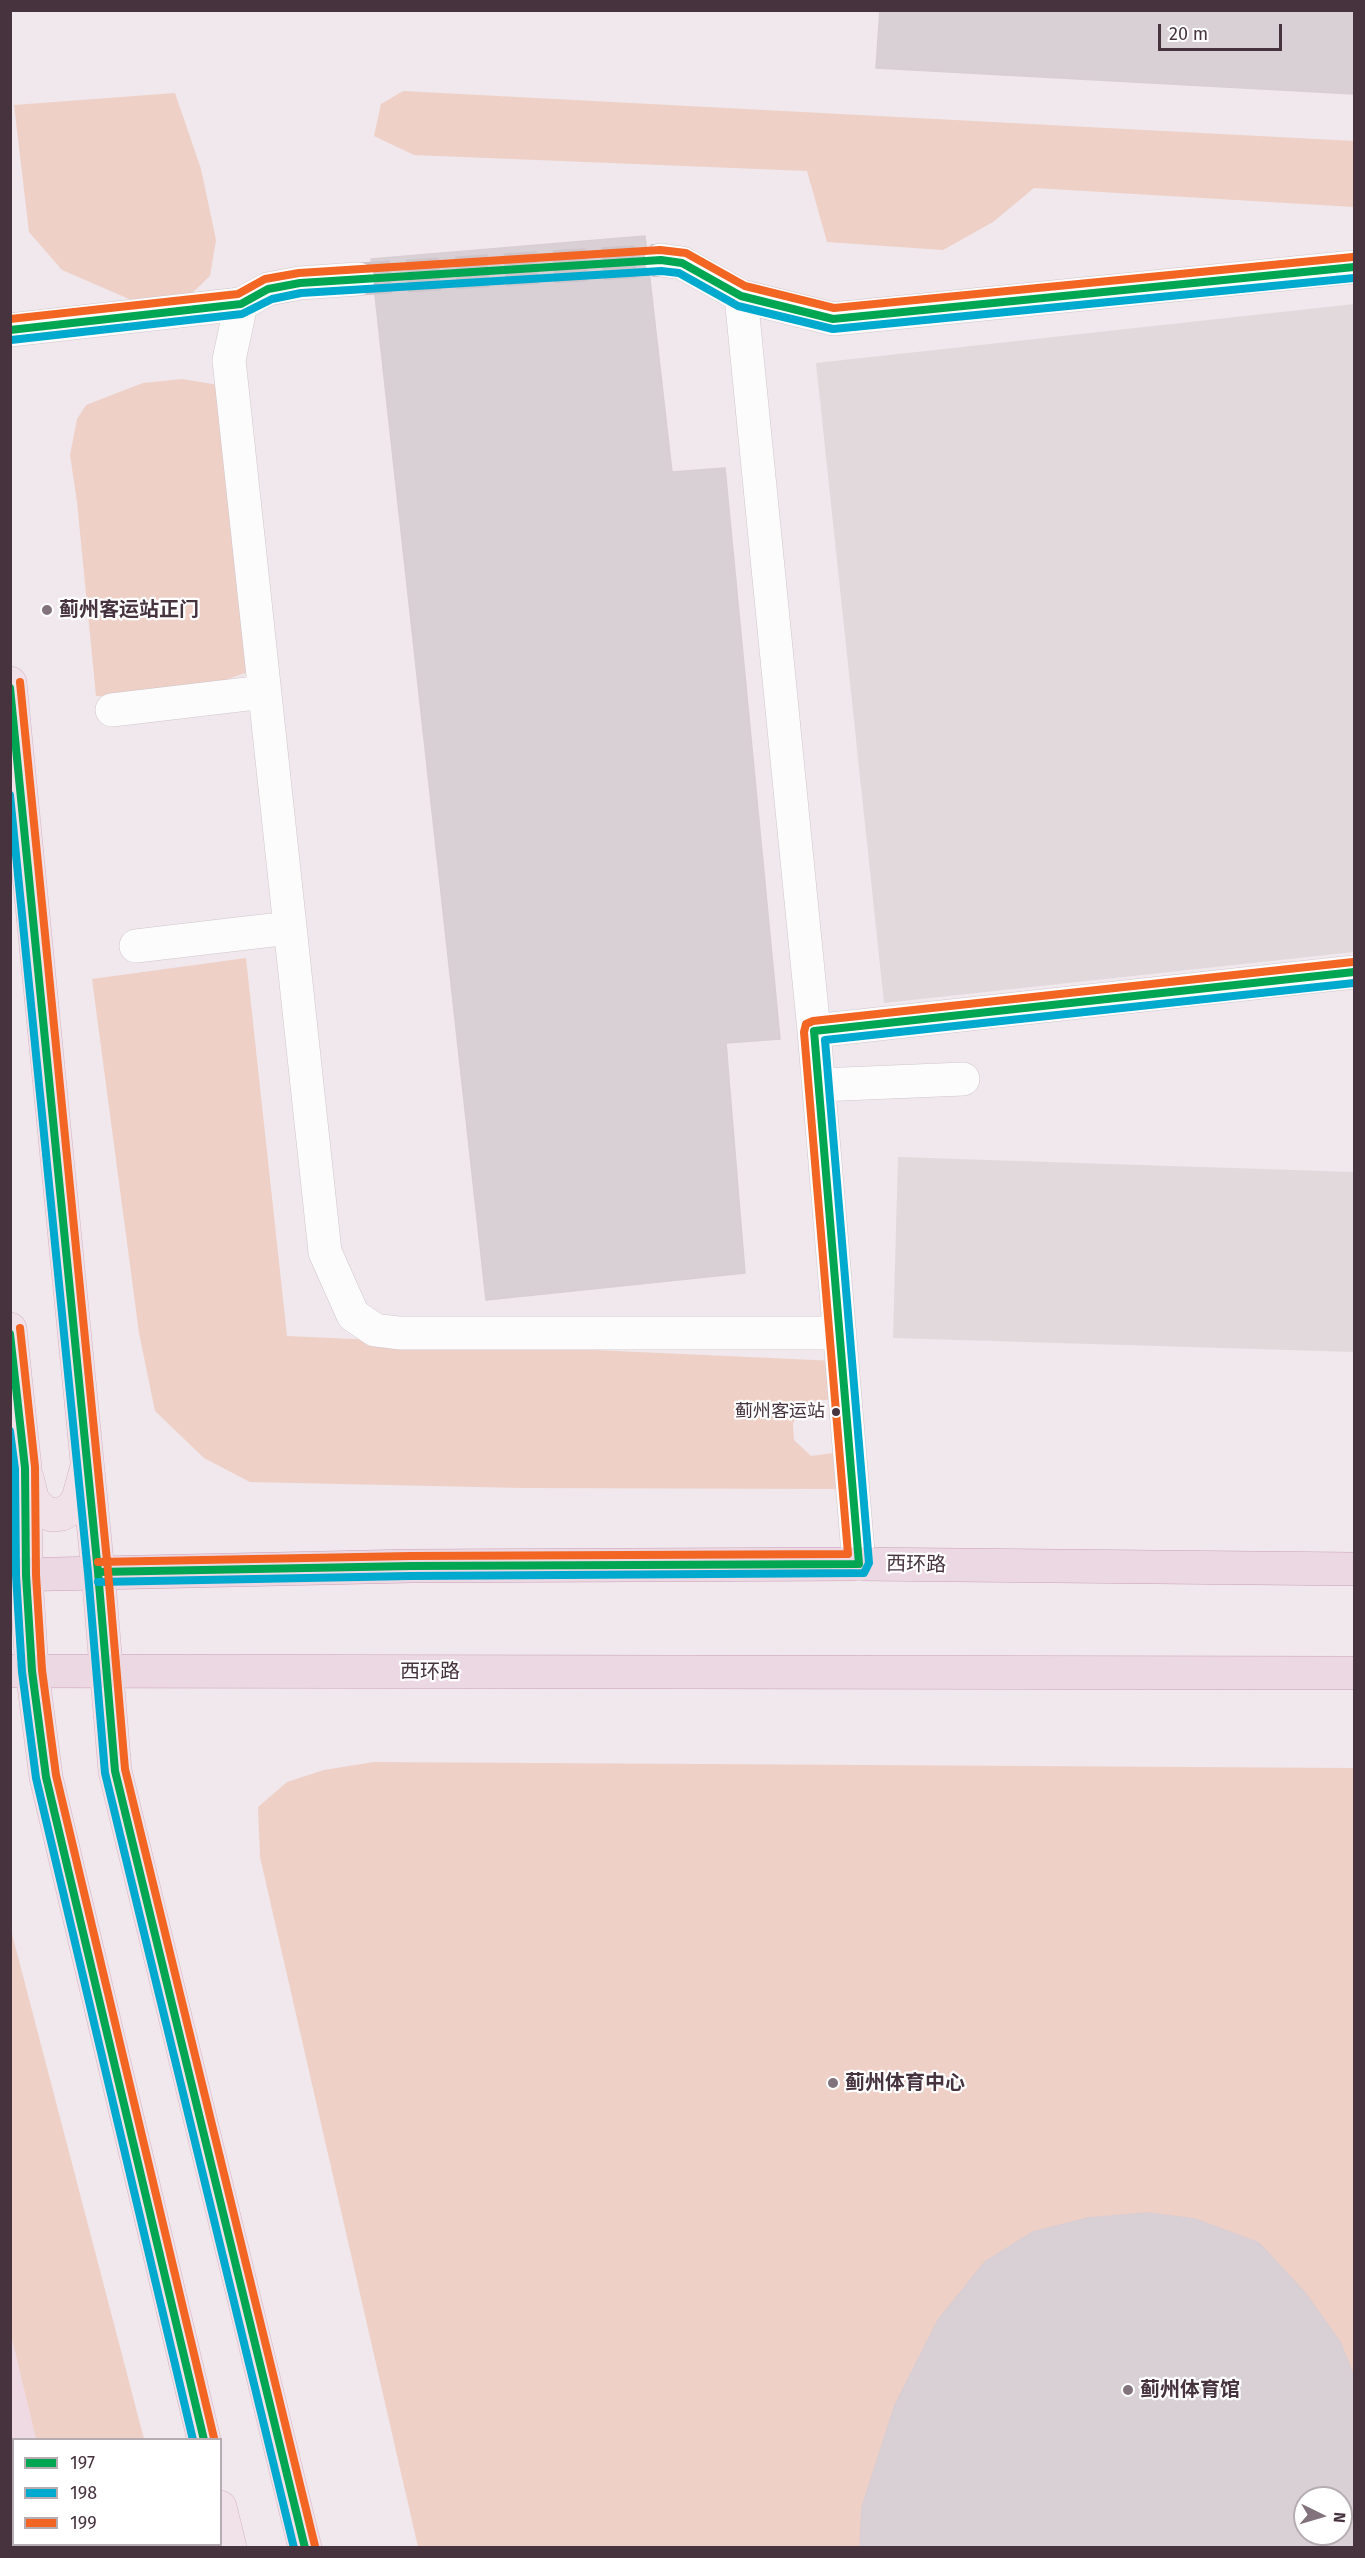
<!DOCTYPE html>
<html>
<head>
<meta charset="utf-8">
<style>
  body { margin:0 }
  #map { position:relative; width:1365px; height:2558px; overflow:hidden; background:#f0e8ec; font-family:"Fira Sans",sans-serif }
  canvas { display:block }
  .frame { position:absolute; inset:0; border:12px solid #46333e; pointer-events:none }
  .legend { position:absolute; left:12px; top:2438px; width:210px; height:108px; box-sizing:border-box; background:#fff; border:2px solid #b5adb2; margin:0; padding:8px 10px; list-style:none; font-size:18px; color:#46333e }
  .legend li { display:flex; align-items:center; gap:12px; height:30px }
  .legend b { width:30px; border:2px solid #b5adb2 }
  .north { position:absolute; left:1293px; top:2486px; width:60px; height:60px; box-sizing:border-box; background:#fff; border:2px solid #b5adb2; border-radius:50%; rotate:95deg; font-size:16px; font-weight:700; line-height:24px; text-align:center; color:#46333e }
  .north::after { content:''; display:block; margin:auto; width:21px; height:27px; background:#82727b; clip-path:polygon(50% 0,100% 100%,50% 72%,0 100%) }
  .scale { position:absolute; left:1158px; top:24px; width:124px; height:27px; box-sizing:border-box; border:3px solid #46333e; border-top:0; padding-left:8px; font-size:18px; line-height:21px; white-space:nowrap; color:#46333e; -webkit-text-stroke:4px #fff; paint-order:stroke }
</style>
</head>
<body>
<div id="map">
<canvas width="1365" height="2558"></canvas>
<div class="frame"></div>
<ul class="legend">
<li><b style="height:8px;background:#00a651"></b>197</li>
<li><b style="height:8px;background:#00a9ce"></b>198</li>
<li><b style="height:8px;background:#f26522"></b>199</li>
</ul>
<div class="north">N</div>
<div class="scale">20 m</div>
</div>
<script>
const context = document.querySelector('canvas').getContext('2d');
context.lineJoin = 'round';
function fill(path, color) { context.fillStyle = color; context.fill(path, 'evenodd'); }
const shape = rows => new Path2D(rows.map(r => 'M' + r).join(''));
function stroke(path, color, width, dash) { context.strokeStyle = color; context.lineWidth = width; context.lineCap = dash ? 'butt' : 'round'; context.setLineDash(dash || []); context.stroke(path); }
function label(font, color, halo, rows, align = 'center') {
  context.font = font + ' "Fira Sans","Noto Sans SC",sans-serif'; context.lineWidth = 4.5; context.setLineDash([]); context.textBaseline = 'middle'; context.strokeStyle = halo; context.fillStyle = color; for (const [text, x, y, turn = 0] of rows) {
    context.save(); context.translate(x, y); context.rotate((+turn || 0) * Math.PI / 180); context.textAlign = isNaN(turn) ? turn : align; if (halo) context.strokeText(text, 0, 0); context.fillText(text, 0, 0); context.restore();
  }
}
const education = shape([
  [10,2331,36,2439,14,2440,14,2544,60,2545,61,2547,11,2547]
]);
const green = shape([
  [403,91,1354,141,1354,207,1034,188,993,222,943,250,827,242,807,171,414,155,374,136,381,104],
  [175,93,201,169,216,240,210,276,190,295,143,305,62,270,29,232,14,105],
  [182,379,224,386,253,670,226,680,182,689,114,697,96,696,77,502,70,455,77,419,86,405,143,383],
  [246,958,287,1336,836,1361,840,1399,809,1401,799,1409,793,1424,794,1440,811,1456,840,1452,842,1489,523,1488,250,1482,204,1458,155,1411,139,1333,92,979],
  [374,1762,1354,1768,1354,2547,418,2547,260,1857,258,1807,287,1782,324,1770],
  [1305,2498,1341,2498,1341,2534,1305,2534],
  [11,1930,144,2439,36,2439,10,2331]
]);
const parking = shape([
  [1354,304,1354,952,884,1003,816,363],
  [898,1157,1354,1172,1354,1352,893,1338]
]);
const building = shape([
  [880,10,1354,10,1354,94,876,68,880,10],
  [645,236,672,472,725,468,780,1039,726,1043,745,1273,486,1300,371,259,645,236],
  [1148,2213,1195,2219,1259,2243,1305,2293,1340,2342,1354,2376,1354,2548,860,2548,862,2507,895,2405,938,2320,985,2262,1033,2232,1088,2218,1148,2213],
  [1305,2498,1341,2498,1341,2534,1305,2534,1305,2498]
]);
const minorTunnel = shape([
  [358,279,661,260]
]);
const minor = shape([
  [661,260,682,263,741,296,833,319,1354,267],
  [741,296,814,1031,859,1564],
  [241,304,229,360,325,1252,353,1315,375,1330,399,1333,840,1333],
  [10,330,241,304,268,289,300,283,358,279],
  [112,710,264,692],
  [136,946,289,928],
  [814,1031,1354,972],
  [819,1085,963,1079]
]);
const major = shape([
  [10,683,98,1572,115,1771,305,2548],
  [10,1329,25,1468,26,1575,32,1671,46,1777,204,2440],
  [27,1478,33,1501,44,1512,52,1515,62,1514,72,1508,78,1499,86,1470],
  [220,2507,230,2548]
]);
const highway = shape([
  [10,1575,411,1566,859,1564,1354,1569],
  [10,1671,1354,1673]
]);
const bus1 = shape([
  [10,330,241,304,268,289,300,283,661,260,682,263,741,296,833,319,1354,267],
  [10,688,98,1572,115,1771,305,2548],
  [10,1334,25,1468,26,1575,32,1671,46,1777,204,2440],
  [98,1572,411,1566,859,1564,814,1031,1354,972]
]);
const bus2 = shape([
  [11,340,242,314,272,299,301,293,661,271,679,273,738,306,833,329,1354,278],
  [10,795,88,1573,105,1773,294,2548],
  [10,1431,15,1469,16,1575,22,1672,36,1778,193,2440],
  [98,1582,411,1576,864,1573,869,1563,825,1040,1354,983]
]);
const bus3 = shape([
  [10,319,238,294,265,279,299,273,660,250,686,253,745,286,834,308,1353,257],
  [20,682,108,1571,125,1769,315,2546],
  [20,1328,35,1467,36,1575,42,1670,56,1775,214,2438],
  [98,1562,411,1556,848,1554,804,1032,806,1024,813,1021,1353,962]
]);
const markers = [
  [47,610,6,"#82727b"],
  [836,1412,5,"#46333e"],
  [833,2083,6,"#82727b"],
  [1128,2390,6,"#82727b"]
];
const busNames = [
  ["蓟州客运站",825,1412]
];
const poiNames = [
  ["蓟州客运站正门",59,610],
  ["蓟州体育中心",845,2083],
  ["蓟州体育馆",1140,2390]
];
const streetNames = [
  ["西环路",916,1565,1],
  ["西环路",430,1672]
];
fill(education, '#efd9e3');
fill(green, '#eed0c7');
fill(parking, '#e2d9dd');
fill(building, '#d9d0d5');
stroke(building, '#d8ced3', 1.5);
stroke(minorTunnel, '#cec4c9', 33, [33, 16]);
stroke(minor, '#cec5ca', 34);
stroke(major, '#d4b3c3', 34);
stroke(highway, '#caa0b7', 34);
stroke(minor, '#fdfcfc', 33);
stroke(major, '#f1e2e9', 33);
stroke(highway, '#ecd8e2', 33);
stroke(bus1, '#00a651', 8);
stroke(bus2, '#00a9ce', 8);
stroke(bus3, '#f26522', 8);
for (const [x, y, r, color] of markers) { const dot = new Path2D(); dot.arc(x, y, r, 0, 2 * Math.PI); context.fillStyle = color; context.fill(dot); stroke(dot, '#fff', 2); }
label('18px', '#46333e', '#fff', busNames, 'right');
label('bold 20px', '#46333e', '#fff', poiNames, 'left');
label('20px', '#46333e', '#fff', streetNames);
</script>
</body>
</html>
